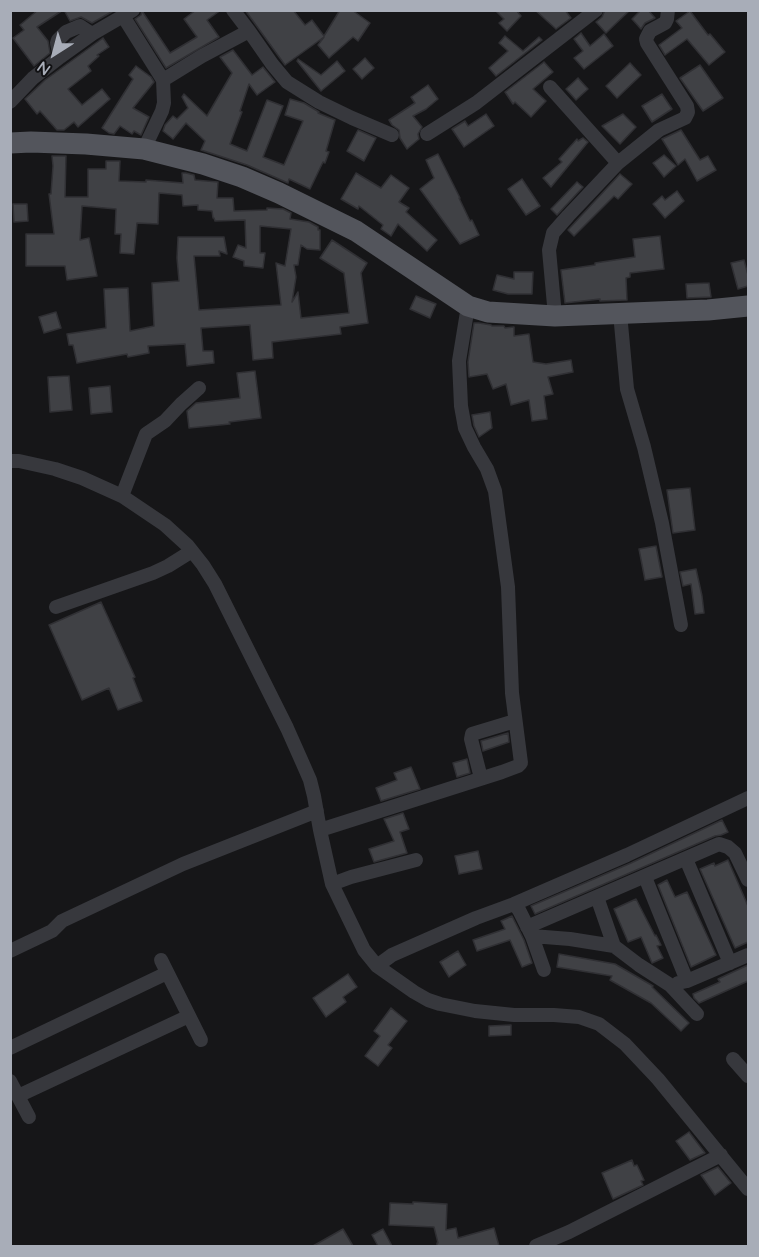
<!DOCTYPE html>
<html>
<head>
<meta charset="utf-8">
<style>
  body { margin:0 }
  #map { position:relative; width:759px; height:1257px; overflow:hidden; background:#161618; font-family:Quicksand,sans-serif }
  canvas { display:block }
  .frame { position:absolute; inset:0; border:12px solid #a8adb8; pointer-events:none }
  .north { position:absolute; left:24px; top:24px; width:60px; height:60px; -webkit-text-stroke:4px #111113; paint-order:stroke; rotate:216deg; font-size:16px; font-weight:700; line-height:24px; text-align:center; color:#a8adb8 }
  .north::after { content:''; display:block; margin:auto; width:21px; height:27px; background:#a8adb8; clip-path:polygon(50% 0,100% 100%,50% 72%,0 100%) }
</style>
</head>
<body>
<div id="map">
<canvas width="759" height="1257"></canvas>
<div class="frame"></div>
<div class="north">N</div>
</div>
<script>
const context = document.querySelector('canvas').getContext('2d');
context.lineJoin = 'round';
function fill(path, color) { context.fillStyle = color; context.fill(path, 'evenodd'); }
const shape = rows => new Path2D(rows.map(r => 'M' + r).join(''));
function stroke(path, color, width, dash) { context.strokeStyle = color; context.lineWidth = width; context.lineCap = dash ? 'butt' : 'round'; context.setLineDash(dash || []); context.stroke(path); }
const building = shape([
  [38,10,63,10,37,27,48,41,50,53,34,66,13,38,24,30,20,25,38,10],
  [64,10,115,10,92,23,81,17,70,21,64,10],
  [196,10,221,10,207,20,219,37,166,68,135,19,141,15,142,11,170,53,197,37,184,19,196,10],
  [245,10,293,10,305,25,312,20,324,36,340,10,352,10,370,23,358,41,353,37,329,58,318,45,324,37,285,65,245,10],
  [495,10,516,10,521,16,507,31,499,23,504,19,495,10],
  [535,10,565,10,571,18,556,29,535,10],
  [605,10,630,10,606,33,596,22,602,17,605,10],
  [641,10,648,10,655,18,645,23,641,29,632,19,641,10],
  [690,11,708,35,710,34,725,52,709,65,687,39,665,55,659,45,682,28,676,21,690,11],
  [581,33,590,46,604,34,613,46,584,69,574,58,583,51,574,39,581,33],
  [505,36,523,51,539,37,542,40,496,76,489,68,508,51,499,43,505,36],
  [103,38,109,47,97,55,99,56,88,66,91,71,68,89,82,105,102,89,110,99,78,127,74,122,64,130,57,130,40,111,37,114,25,99,45,80,103,38],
  [233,50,252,75,263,67,275,82,257,95,249,84,240,111,242,112,230,144,247,151,267,100,283,106,263,157,284,165,303,121,285,115,290,99,304,103,319,112,318,113,335,120,326,151,329,152,325,163,323,162,310,189,289,179,288,183,247,165,201,150,205,141,186,123,173,139,163,131,165,125,173,116,177,119,188,108,182,97,184,94,207,116,232,73,220,57,233,50],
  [365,58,374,68,362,79,353,69,365,58],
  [298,59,321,75,337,61,345,71,321,91,297,61,298,59],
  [544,62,553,72,533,89,546,101,531,117,515,102,513,104,505,92,544,62],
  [630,63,641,75,617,98,606,86,630,63],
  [700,65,723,98,703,111,680,78,700,65],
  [136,66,151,77,154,82,133,108,149,117,141,135,134,131,132,134,120,126,114,134,109,133,102,128,133,79,129,75,136,66],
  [578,78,588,89,576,100,566,89,578,78],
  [428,85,438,99,426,109,413,116,422,127,418,134,419,139,407,149,400,138,399,130,392,125,389,120,415,103,411,97,428,85],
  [662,94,672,109,652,122,642,106,662,94],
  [486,114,494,126,464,147,452,129,465,121,468,126,486,114],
  [623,114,636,127,620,144,602,126,623,114],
  [358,130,376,138,364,161,347,151,358,130],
  [681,130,700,160,708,156,716,170,697,181,685,159,678,165,662,139,681,130],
  [583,138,588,142,551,187,543,178,562,162,559,159,577,139,578,141,583,138],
  [438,154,460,198,459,198,470,221,472,220,479,235,460,244,420,189,434,178,426,160,438,154],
  [664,155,676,166,664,177,653,163,664,155],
  [52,156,66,156,65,197,88,197,88,169,106,169,106,161,120,161,119,181,146,182,146,180,183,183,182,173,186,173,194,175,195,180,218,182,217,198,233,198,234,211,267,210,267,208,283,209,291,213,290,219,309,222,318,227,318,230,320,230,320,250,307,249,301,245,298,265,294,265,296,277,292,302,298,292,301,318,349,313,344,273,320,258,332,240,367,263,361,273,368,323,340,327,341,334,272,342,273,358,253,360,250,325,201,328,203,351,213,351,214,363,187,366,185,344,148,346,149,353,128,357,127,354,77,363,73,345,69,345,67,334,106,328,104,289,128,288,130,331,154,326,152,283,179,281,177,258,178,237,224,237,227,254,219,251,220,256,194,256,199,310,281,305,276,263,285,266,291,229,260,226,260,253,265,253,263,268,244,266,244,261,233,257,238,245,246,248,245,220,215,221,214,218,213,218,212,211,198,210,198,205,183,206,182,195,159,193,158,224,137,223,134,254,120,253,121,234,115,234,116,209,82,206,80,240,89,238,97,276,67,280,65,266,26,266,26,234,54,234,49,194,51,194,53,166,52,156],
  [356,173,381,188,391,175,409,188,399,202,409,208,406,212,437,240,427,251,398,224,391,236,381,229,383,225,359,206,358,209,341,199,356,173],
  [620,174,632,184,618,199,614,196,574,236,568,230,620,174],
  [522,179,540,206,526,215,508,189,522,179],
  [577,182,583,187,557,215,551,209,577,182],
  [677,191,684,201,665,218,653,204,662,196,665,200,677,191],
  [13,204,27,204,28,221,14,222,13,204],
  [660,236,664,269,630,273,630,277,626,278,627,300,600,301,600,299,565,303,561,270,595,265,595,263,635,257,633,239,660,236],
  [744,260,748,275,748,286,738,289,731,263,744,260],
  [514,272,533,272,532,294,508,294,493,290,497,275,514,279,514,272],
  [709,283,711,297,687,298,686,284,709,283],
  [416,296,436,304,430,318,410,309,416,296],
  [56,312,61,328,44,333,39,317,56,312],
  [474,323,479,323,491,325,492,326,504,326,505,328,514,327,514,336,529,334,533,362,546,364,571,360,573,372,548,377,553,394,544,396,547,419,532,421,529,400,511,405,506,384,493,389,487,374,469,377,468,362,474,323],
  [255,371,261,418,229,422,230,424,189,428,187,411,196,403,240,398,237,373,255,371],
  [69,376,72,410,50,412,48,377,69,376],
  [110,386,112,412,91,414,89,388,110,386],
  [490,412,492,428,479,437,474,426,472,415,490,412],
  [690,488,695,530,673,533,667,490,690,488],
  [656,546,662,577,645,580,639,549,656,546],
  [696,569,702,596,704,613,695,614,691,584,683,586,680,572,696,569],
  [101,602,135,677,133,678,142,701,118,710,109,688,82,700,49,625,101,602],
  [508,733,509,742,483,751,481,741,508,733],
  [467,759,470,773,457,777,453,763,467,759],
  [411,767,420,789,381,801,376,788,397,780,394,773,411,767],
  [403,813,409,829,400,832,407,853,374,862,369,849,394,841,384,819,403,813],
  [722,820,728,832,721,835,715,836,535,914,531,906,631,863,722,820],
  [478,851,482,869,459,874,455,856,478,851],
  [728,860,748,906,748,942,735,948,700,869,714,863,715,866,728,860],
  [667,880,675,897,687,892,716,955,691,967,658,885,667,880],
  [636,899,655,936,656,935,661,945,657,946,663,958,652,963,641,937,628,942,614,909,636,899],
  [512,916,524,940,532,963,522,967,510,940,477,951,473,940,505,929,501,921,512,916],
  [458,951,466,965,449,977,440,962,458,951],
  [559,954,615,964,653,986,652,987,689,1023,681,1031,651,1003,610,980,612,976,557,967,559,954],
  [748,965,748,981,699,1003,694,998,693,994,720,982,718,979,748,965],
  [348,974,357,987,343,997,346,1002,326,1017,313,998,348,974],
  [391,1008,407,1021,388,1045,392,1048,378,1066,365,1056,380,1036,374,1031,391,1008],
  [511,1025,511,1035,489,1036,489,1026,511,1025],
  [689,1132,705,1153,690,1160,676,1141,689,1132],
  [632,1160,634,1166,637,1165,644,1180,641,1181,643,1185,613,1199,602,1173,632,1160],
  [718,1167,731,1183,715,1195,701,1175,718,1167],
  [413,1202,447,1204,446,1230,456,1228,458,1238,494,1228,499,1246,437,1246,437,1243,438,1243,434,1227,389,1225,390,1203,413,1204,413,1202],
  [343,1229,353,1246,313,1246,343,1229],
  [383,1229,392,1246,378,1246,372,1235,383,1229]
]);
const street = shape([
  [133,10,123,16,163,80,164,103,162,111,144,149],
  [233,10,249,31,272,64,287,82,319,102,352,118,392,135],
  [60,57,57,43,58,40,66,32,80,26,92,34],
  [163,80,202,56,249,31],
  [550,87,618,163],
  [10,102,33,78,60,57,92,34,123,16],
  [427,134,476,103,596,10],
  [620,313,627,389,644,447,662,523,681,625],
  [555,316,549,250,553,233,568,216,618,163,659,130,685,118,688,112,687,106,647,43,646,39,650,31,665,23,667,19,668,10],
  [10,461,19,461,55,469,82,478,122,496,165,525,188,546,203,565,215,584,287,728,303,764,310,780,314,796,320,830,332,884,364,950,377,966,414,992,428,1000,440,1004,475,1011,514,1015,554,1015,579,1017,599,1024,625,1044,658,1079,748,1189],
  [122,496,146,434,165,421,181,404,199,388],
  [56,607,153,573,168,566,192,551],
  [481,778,471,739,472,734,515,721],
  [320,830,502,772,518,766,521,763,512,693,508,587,495,491,487,469,474,447,465,428,461,406,459,361,468,306],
  [686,859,730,963],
  [645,877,687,981],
  [332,884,351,877,416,860],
  [597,897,614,946],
  [514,904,627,855,748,798],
  [527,927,719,844,728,847,735,853,748,880],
  [532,936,570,939,614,946,639,965,670,985,697,1014],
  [10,951,52,931,62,921,183,864,317,811],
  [161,960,201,1040],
  [377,966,392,955,476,918,514,904,519,910,532,936,544,970],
  [678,983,687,981,748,955],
  [10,1048,167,973],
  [733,1059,748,1076],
  [10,1081,29,1117],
  [18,1096,189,1016],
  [536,1246,569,1232,721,1155]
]);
const primary = shape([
  [10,143,31,142,86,144,144,149,203,164,242,177,279,193,356,231,468,306,488,312,555,316,708,310,748,306]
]);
fill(building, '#404145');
stroke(building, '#303034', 1.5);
stroke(street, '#37383d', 14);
stroke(primary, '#53555c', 21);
</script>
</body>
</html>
